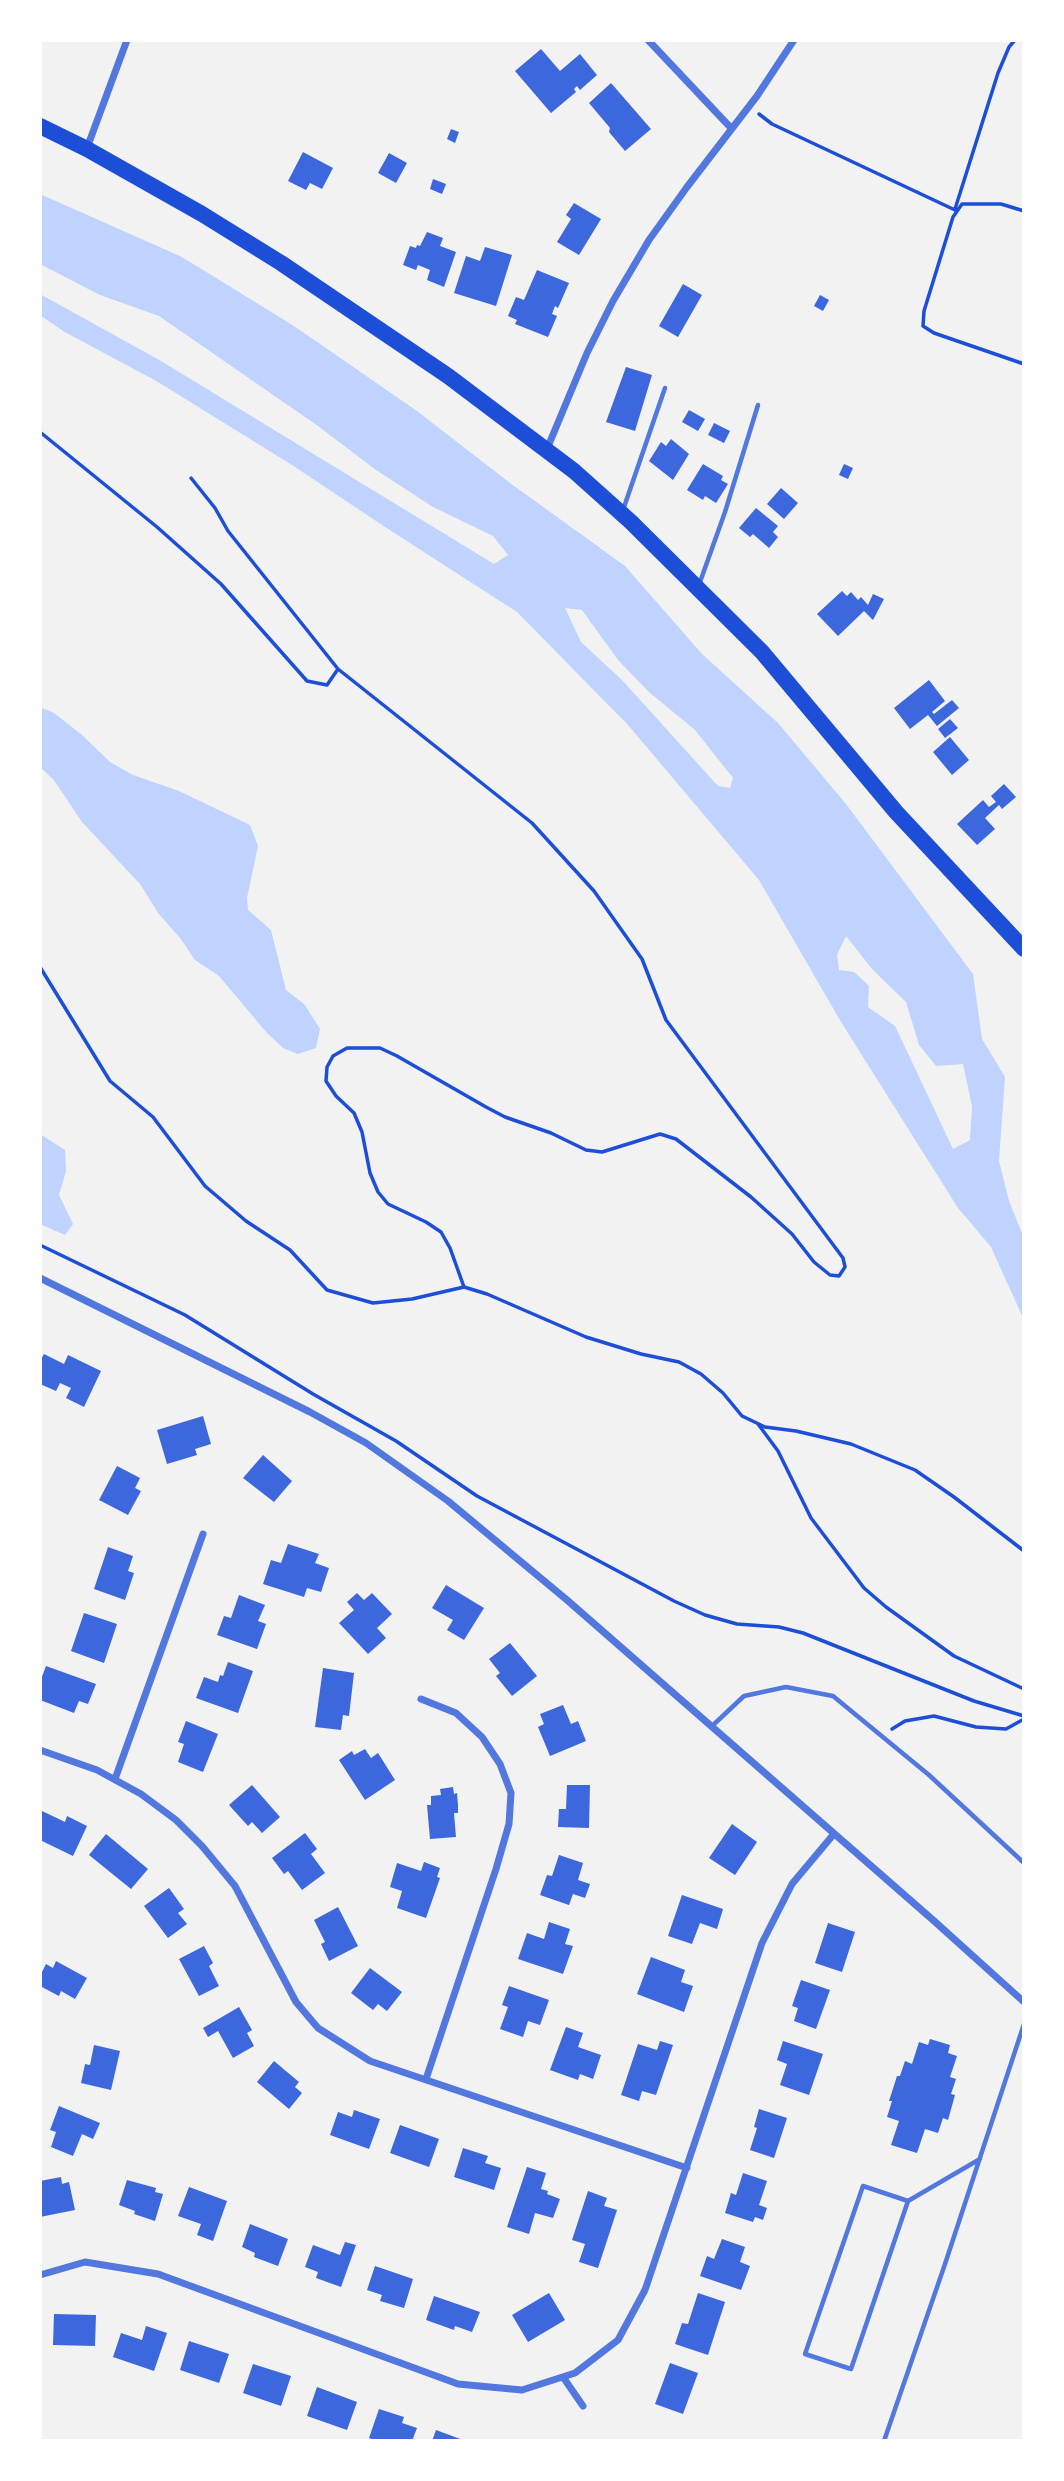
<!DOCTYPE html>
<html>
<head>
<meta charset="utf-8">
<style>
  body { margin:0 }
  #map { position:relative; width:1064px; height:2481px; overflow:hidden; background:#f2f2f2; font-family:Lora,serif }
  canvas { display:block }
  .frame { position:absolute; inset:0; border:42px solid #fff; pointer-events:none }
</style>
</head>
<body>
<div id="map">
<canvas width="1064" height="2481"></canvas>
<div class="frame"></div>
</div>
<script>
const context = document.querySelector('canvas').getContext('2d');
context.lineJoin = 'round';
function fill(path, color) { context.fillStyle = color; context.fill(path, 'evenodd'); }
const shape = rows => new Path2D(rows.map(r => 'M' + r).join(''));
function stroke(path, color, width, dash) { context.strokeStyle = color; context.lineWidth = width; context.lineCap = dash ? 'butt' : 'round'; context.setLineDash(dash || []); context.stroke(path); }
const water = shape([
  [40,194,182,257,294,326,417,411,510,483,625,566,702,654,778,723,846,804,973,974,982,1039,1005,1077,999,1161,1009,1201,1024,1238,1024,1320,991,1247,958,1208,841,1022,759,880,628,725,517,612,385,527,292,465,158,382,63,331,40,315,40,294,161,361,494,564,508,555,493,536,433,507,376,470,318,426,159,316,100,295,40,264],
  [565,608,582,610,618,660,649,692,695,730,733,778,730,788,718,786,622,680,581,642],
  [846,936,872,969,906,1002,919,1045,936,1066,963,1064,972,1106,970,1140,953,1149,895,1026,868,1007,869,986,854,972,839,970,837,955],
  [40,707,54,713,82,735,110,762,133,775,179,791,250,825,258,846,247,898,248,910,271,930,286,990,305,1005,320,1029,316,1048,298,1054,283,1048,267,1033,219,976,195,960,181,939,159,914,140,884,82,822,54,780,40,767],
  [40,1134,65,1150,66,1171,59,1195,73,1224,65,1235,40,1224]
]);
const building = shape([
  [541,49,560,71,580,54,597,75,580,90,577,86,574,89,576,92,551,113,515,71],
  [611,83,651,129,625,151,609,132,610,128,589,103],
  [451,129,459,132,455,143,447,139],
  [303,152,333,168,322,189,310,183,306,190,288,181],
  [389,153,407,163,396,183,378,173],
  [433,179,446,184,442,194,430,189],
  [574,203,601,219,579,255,557,242,571,219,566,215],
  [427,232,443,238,440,246,456,252,444,287,427,280,430,270,418,265,416,270,403,265,410,246,416,248,417,245,420,246],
  [485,247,512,255,496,306,454,293,466,256,480,261],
  [537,270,569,283,558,308,555,306,552,314,557,316,548,337,515,324,517,320,508,316,516,297,524,300],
  [683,284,702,295,678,337,659,326],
  [820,295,829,300,823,311,814,306],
  [626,367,652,375,635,431,606,422],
  [689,410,705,419,698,431,682,422],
  [714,423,730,431,724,443,708,435],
  [671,439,689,454,673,480,649,461,661,442,666,446],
  [703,464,723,476,721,480,728,484,716,503,705,496,703,500,687,490],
  [844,464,853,468,848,479,839,475],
  [781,488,798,503,784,519,767,504],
  [756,508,778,526,773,532,778,537,769,548,753,534,750,537,739,528],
  [842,591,847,596,851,592,858,600,861,597,868,605,873,594,884,599,873,620,864,611,838,636,817,614],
  [929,680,945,701,932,712,934,714,952,700,959,708,937,726,928,715,910,729,894,708],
  [950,719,958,728,945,738,938,729],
  [950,737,969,760,952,775,933,752],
  [1004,784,1016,797,1002,809,999,805,985,818,995,829,977,845,957,824,983,800,989,807,996,802,991,796],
  [44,1354,64,1364,68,1355,101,1371,84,1407,66,1398,71,1388,60,1383,56,1391,40,1384,40,1361],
  [203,1416,211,1444,195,1449,197,1455,167,1464,157,1430],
  [263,1455,292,1481,274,1502,243,1478],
  [117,1466,140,1478,135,1488,141,1491,128,1515,99,1500],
  [288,1544,319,1554,315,1563,329,1568,321,1592,307,1588,304,1597,263,1584,271,1560,281,1563],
  [108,1547,133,1556,128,1571,134,1573,125,1600,94,1589],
  [446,1585,484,1608,464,1640,447,1630,453,1620,432,1608],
  [357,1593,364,1600,372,1593,392,1614,377,1628,386,1638,368,1654,339,1623,354,1610,347,1602],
  [239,1595,265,1605,258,1621,266,1624,257,1649,217,1635,224,1616,231,1618],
  [84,1613,117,1624,104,1663,71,1651],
  [510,1643,537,1676,512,1696,496,1676,500,1673,489,1659],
  [228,1662,253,1671,238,1713,196,1698,204,1677,218,1682,220,1675,223,1676],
  [46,1666,96,1684,88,1704,79,1701,74,1713,40,1700,40,1682],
  [323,1668,354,1673,349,1716,343,1715,341,1730,315,1727],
  [563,1705,571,1724,578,1721,586,1741,550,1756,538,1727,544,1724,540,1714],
  [186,1721,218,1734,203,1772,178,1762,184,1744,178,1742],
  [365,1749,371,1758,378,1753,395,1780,365,1800,339,1760,352,1751,354,1755],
  [252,1785,280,1817,262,1833,252,1822,248,1826,229,1805],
  [567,1785,590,1785,589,1828,558,1827,559,1809,566,1809],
  [453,1787,454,1794,457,1793,458,1805,458,1813,454,1813,456,1837,430,1839,427,1805,431,1805,431,1796,441,1795,440,1789],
  [42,1811,65,1822,67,1816,87,1826,73,1856,40,1840],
  [732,1824,757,1842,735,1875,709,1858],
  [305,1833,317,1849,311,1854,325,1873,302,1890,288,1871,284,1874,272,1858],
  [106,1834,148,1869,131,1889,89,1855],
  [559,1855,583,1863,578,1880,590,1884,585,1898,573,1894,569,1905,540,1895,547,1875,552,1876],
  [424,1862,440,1868,437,1877,440,1878,426,1918,397,1908,402,1891,390,1887,397,1863,421,1871],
  [169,1888,184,1909,178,1913,187,1924,168,1938,144,1906],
  [682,1895,723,1909,717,1929,700,1923,692,1944,668,1936],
  [338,1907,358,1946,329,1961,321,1944,325,1942,314,1920],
  [549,1922,570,1929,565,1944,573,1946,563,1974,518,1959,527,1933,544,1939],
  [828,1923,855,1932,842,1972,815,1963],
  [204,1946,213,1963,209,1966,219,1986,199,1996,179,1959],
  [651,1957,685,1970,681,1982,693,1986,684,2012,637,1994],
  [56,1961,87,1978,75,1999,61,1991,59,1996,40,1986,40,1976,46,1964,53,1968],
  [370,1968,402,1992,387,2011,378,2004,373,2010,351,1993],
  [801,1980,830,1990,816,2029,794,2021,798,2008,792,2006],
  [509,1986,549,2000,540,2025,528,2021,523,2037,500,2029,508,2007,502,2005],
  [239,2007,252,2030,247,2033,254,2046,233,2058,218,2031,208,2037,203,2028],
  [566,2027,583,2033,578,2047,601,2055,593,2079,580,2074,578,2080,550,2070],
  [930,2039,950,2045,948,2053,957,2056,950,2077,956,2079,951,2094,955,2095,948,2120,943,2118,938,2133,925,2129,917,2153,891,2145,899,2121,887,2117,892,2101,889,2101,897,2076,900,2076,905,2061,912,2064,919,2042,928,2045],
  [660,2041,673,2045,656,2095,642,2091,639,2101,621,2095,638,2044,657,2050],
  [783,2041,823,2054,809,2095,780,2085,787,2064,777,2060],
  [94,2045,120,2051,111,2090,81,2083,85,2064,90,2065],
  [274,2061,299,2082,295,2087,302,2093,289,2109,257,2082],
  [59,2106,100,2123,93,2139,82,2134,73,2156,51,2147,56,2132,50,2130],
  [759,2109,787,2118,774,2158,750,2150,757,2128,754,2127],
  [354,2110,380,2119,369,2149,330,2135,338,2112,352,2117],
  [400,2125,439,2139,429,2167,390,2153],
  [463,2148,488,2156,485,2163,501,2168,494,2190,454,2177],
  [527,2167,546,2173,541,2189,548,2191,547,2194,560,2199,553,2218,535,2213,529,2234,507,2227],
  [743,2173,767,2181,759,2205,767,2208,763,2220,755,2217,753,2222,725,2213,731,2193,736,2195],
  [61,2177,62,2184,69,2182,75,2210,40,2217,40,2181],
  [127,2180,156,2188,155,2192,163,2194,155,2221,134,2214,135,2211,119,2205],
  [189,2187,227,2201,213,2241,197,2235,201,2224,178,2216],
  [588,2191,607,2198,604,2206,617,2210,598,2268,579,2262,585,2244,572,2240],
  [250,2224,288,2239,278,2266,254,2257,255,2253,242,2247],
  [722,2239,745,2247,740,2262,750,2266,741,2290,700,2276,707,2256,714,2259],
  [345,2242,356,2245,341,2287,316,2278,318,2272,305,2267,313,2245,340,2255],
  [375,2266,413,2279,404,2308,380,2301,382,2295,367,2290],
  [549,2293,565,2320,528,2342,512,2315],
  [698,2293,725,2302,708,2355,675,2344,682,2323,688,2324],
  [434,2296,480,2312,472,2332,455,2326,454,2330,426,2320],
  [54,2314,96,2315,95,2346,53,2345],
  [146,2326,167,2333,154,2371,113,2357,121,2333,142,2340],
  [189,2341,229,2354,219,2383,180,2370],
  [670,2363,698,2373,683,2414,655,2404],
  [253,2364,291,2376,281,2406,243,2393],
  [317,2387,357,2402,347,2430,307,2416],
  [379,2409,404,2417,402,2423,417,2428,412,2441,376,2441,369,2438],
  [436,2430,463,2440,463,2441,432,2441]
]);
const path = shape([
  [759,114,772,124,955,210],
  [955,209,998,73,1009,47,1015,40],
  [1024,211,1001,204,962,204,953,217,924,311,923,326,934,333,1024,364],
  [40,432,157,527,221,584,307,681,327,685,338,669],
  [191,478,215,508,228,531,338,669,532,823,594,891,642,959,666,1020,843,1258,845,1267,839,1276,830,1275,814,1262,792,1234,751,1197,676,1139,660,1134,602,1152,586,1150,551,1133,505,1117,486,1107,397,1056,380,1048,347,1048,333,1056,327,1067,326,1081,336,1096,354,1113,362,1132,370,1173,378,1192,388,1204,426,1222,441,1232,450,1248,464,1287,487,1294,586,1337,641,1354,679,1362,701,1374,723,1393,742,1416,765,1427,796,1431,851,1444,915,1470,954,1497,1024,1551],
  [40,967,110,1081,153,1117,205,1186,246,1221,290,1250,327,1290,373,1303,412,1299,464,1287],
  [40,1245,185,1315,313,1394,396,1441,477,1496,674,1601,705,1615,737,1624,779,1627,803,1633,974,1701,1024,1716],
  [758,1424,778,1451,811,1518,864,1588,886,1607,954,1656,1024,1689],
  [892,1729,905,1721,934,1716,976,1727,1006,1729,1024,1719]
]);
const service = shape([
  [623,510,665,388],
  [700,582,725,512,758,405],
  [711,1727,744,1696,786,1687,833,1696,929,1775,1024,1863],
  [908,2201,851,2369,805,2354,863,2186,908,2201,980,2159],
  [884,2441,945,2264,1024,2024]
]);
const minor = shape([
  [648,40,731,128],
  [87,148,127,40],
  [547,449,587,353,613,301,649,240,687,187,757,96,794,40],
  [40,1278,310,1412,366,1443,448,1501,567,1600,933,1920,1024,2002],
  [421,1699,456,1713,482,1737,500,1764,511,1793,509,1824,496,1869,426,2079],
  [40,1750,97,1770,141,1794,176,1820,202,1846,235,1886,296,2002,318,2028,370,2061,687,2168],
  [115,1779,203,1534],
  [40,2275,85,2262,158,2274,458,2384,522,2390,575,2373,618,2340,645,2290,762,1943,792,1884,833,1835],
  [563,2377,583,2406]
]);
const trunk = shape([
  [40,126,87,149,202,214,281,263,448,376,574,471,631,522,762,652,896,812,1024,949]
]);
fill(water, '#bfd3fe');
fill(building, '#3d67dc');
stroke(path, '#1d4ed8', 3.5);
stroke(service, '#5277de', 4.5);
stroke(minor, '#5277de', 7);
stroke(trunk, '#1d4ed8', 16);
</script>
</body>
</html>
